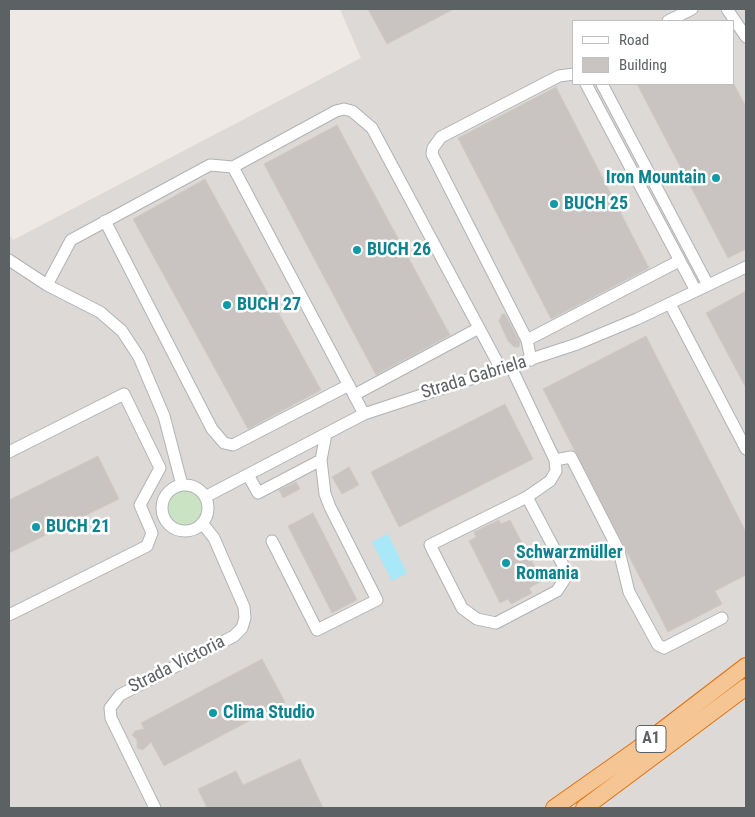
<!DOCTYPE html>
<html>
<head>
<meta charset="utf-8">
<style>
  body { margin:0 }
  #map { position:relative; width:755px; height:817px; overflow:hidden; background:#eee9e4; font-family:"Roboto Condensed",sans-serif }
  canvas { display:block }
  .frame { position:absolute; inset:0; border:10px solid #5c6164; pointer-events:none }
  .legend { position:absolute; left:572px; top:20px; width:162px; height:65px; box-sizing:border-box; background:#fff; border:1px solid #bec0c1; margin:0; padding:6px 9px; list-style:none; font-size:15px; color:#5c6164 }
  .legend li { display:flex; align-items:center; gap:10px; height:25px }
  .legend b { width:25px; border:1px solid #bec0c1 }
</style>
</head>
<body>
<div id="map">
<canvas width="755" height="817"></canvas>
<div class="frame"></div>
<ul class="legend">
<li><b style="height:6px;background:#fff"></b>Road</li>
<li><b style="height:14px;background:#c9c4c1"></b>Building</li>
</ul>
</div>
<script>
const context = document.querySelector('canvas').getContext('2d');
context.lineJoin = 'round';
function fill(path, color) { context.fillStyle = color; context.fill(path, 'evenodd'); }
const shape = rows => new Path2D(rows.map(r => 'M' + r).join(''));
function stroke(path, color, width, dash) { context.strokeStyle = color; context.lineWidth = width; context.lineCap = dash ? 'butt' : 'round'; context.setLineDash(dash || []); context.stroke(path); }
function label(font, color, halo, rows, align = 'center') {
  context.font = font + ' "Roboto Condensed",sans-serif'; context.lineWidth = 5; context.setLineDash([]); context.textBaseline = 'middle'; context.strokeStyle = halo; context.fillStyle = color; for (const [text, x, y, turn = 0] of rows) {
    context.save(); context.translate(x, y); context.rotate((+turn || 0) * Math.PI / 180); context.textAlign = isNaN(turn) ? turn : align; if (halo) context.strokeText(text, 0, 0); context.fillText(text, 0, 0); context.restore();
  }
}
const industrial = shape([
  [340,9,746,9,746,808,9,808,9,234,13,240,361,58],
  [574,21,734,21,734,84,574,84]
]);
const green = shape([
  '162 508a23 23 0 1 1 46 0a23 23 0 1 1-46 0Z'
]);
const water = shape([
  [388,534,407,573,392,581,372,542]
]);
const building = shape([
  [368,9,454,9,387,44,368,9],
  [637,84,734,84,746,107,746,249,728,258,637,84],
  [556,87,649,268,551,319,458,138,556,87],
  [337,125,450,335,376,375,264,164,337,125],
  [205,179,321,390,248,429,133,219,205,179],
  [746,291,746,388,706,313,746,291],
  [502,314,505,314,520,342,519,347,514,347,508,341,499,321,502,314],
  [646,336,746,532,746,575,715,591,722,604,668,632,543,389,646,336],
  [505,404,533,459,399,527,371,472,505,404],
  [98,456,119,499,9,553,9,500,98,456],
  [349,467,359,485,342,494,332,477,349,467],
  [296,482,300,489,283,498,279,490,296,482],
  [313,513,357,600,332,613,288,526,313,513],
  [499,520,501,524,510,520,542,581,529,588,532,593,511,604,508,599,500,603,469,541,476,537,474,532,499,520],
  [262,659,285,702,164,766,151,742,143,750,137,748,137,740,132,735,135,731,144,729,141,723,262,659],
  [300,759,323,808,207,808,198,789,236,771,243,785,300,759]
]);
const minor = shape([
  [727,9,746,37],
  [668,21,692,9],
  [586,84,696,291],
  [602,84,708,285],
  [233,167,364,414],
  [105,221,212,429,224,443,233,445,349,385],
  [9,260,47,285,100,312,122,331,139,357,164,416,182,485],
  [47,285,71,240,210,165,233,167,336,111,344,109,352,111,372,128,501,369],
  [670,304,746,449],
  [527,340,679,261],
  [531,360,527,340,432,154,433,148,441,137,559,76,574,74],
  [511,367,555,460,556,471,550,481,527,497,430,545,462,608,477,619,496,623,557,591,564,580,564,567,527,497],
  [354,395,479,328],
  [9,452,124,394,160,468,140,505,152,533,147,546,9,615],
  [555,460,571,457,619,551,629,592,658,645,664,648,722,618],
  [248,475,258,493,321,460],
  '162 508a23 23 0 1 1 46 0a23 23 0 1 1-46 0Z',
  [205,497,364,414,577,344,637,319,746,267],
  [272,541,317,630,377,600,330,507,325,494,321,460,326,434],
  [155,808,111,718,110,708,120,695,234,636,242,628,245,618,244,607,214,538,202,523]
]);
const highway = shape([
  [554,808,639,748,746,666],
  [584,808,746,687]
]);
const markers = [
  [716,178,5,"#0f9aa8"],
  [554,204,5,"#0f9aa8"],
  [357,250,5,"#0f9aa8"],
  [227,305,5,"#0f9aa8"],
  [36,527,5,"#0f9aa8"],
  [506,563,5,"#0f9aa8"],
  [213,713,5,"#0f9aa8"]
];
const shields = [
  [651,739,30]
];
const shieldNames = [
  ["A1",651,739]
];
const cultureNames = [
  ["Iron Mountain",706,178,"right"],
  ["BUCH 25",564,204],
  ["BUCH 26",367,250],
  ["BUCH 27",237,305],
  ["BUCH 21",46,527],
  ["Schwarzmüller",516,553],
  ["Romania",516,574],
  ["Clima Studio",223,713]
];
const streetNames = [
  ["Strada Gabriela",474,378,-17],
  ["Strada Victoria",177,665,-27]
];
fill(industrial, '#dcd9d6');
fill(green, '#cae3c2');
fill(water, '#a9e8f9');
fill(building, '#c9c4c1');
stroke(building, '#d2cac3', 1);
stroke(minor, '#b0b3b6', 13);
stroke(highway, '#e27010', 18);
stroke(minor, '#fff', 11);
stroke(highway, '#f5c693', 16);
for (const [x, y, r, color] of markers) { const dot = new Path2D(); dot.arc(x, y, r, 0, 2 * Math.PI); context.fillStyle = color; context.fill(dot); stroke(dot, '#fff', 2); }
for (const [x, y, w] of shields) { const box = new Path2D(); box.roundRect(x - w / 2, y - 13.5, w, 27, 4); context.fillStyle = '#fff'; context.fill(box); stroke(box, '#5c6164', 1); }
label('bold 16px', '#5c6164', null, shieldNames);
label('bold 18px', '#0d838f', '#fff', cultureNames, 'left');
label('18px', '#5c6164', '#fff', streetNames);
</script>
</body>
</html>
